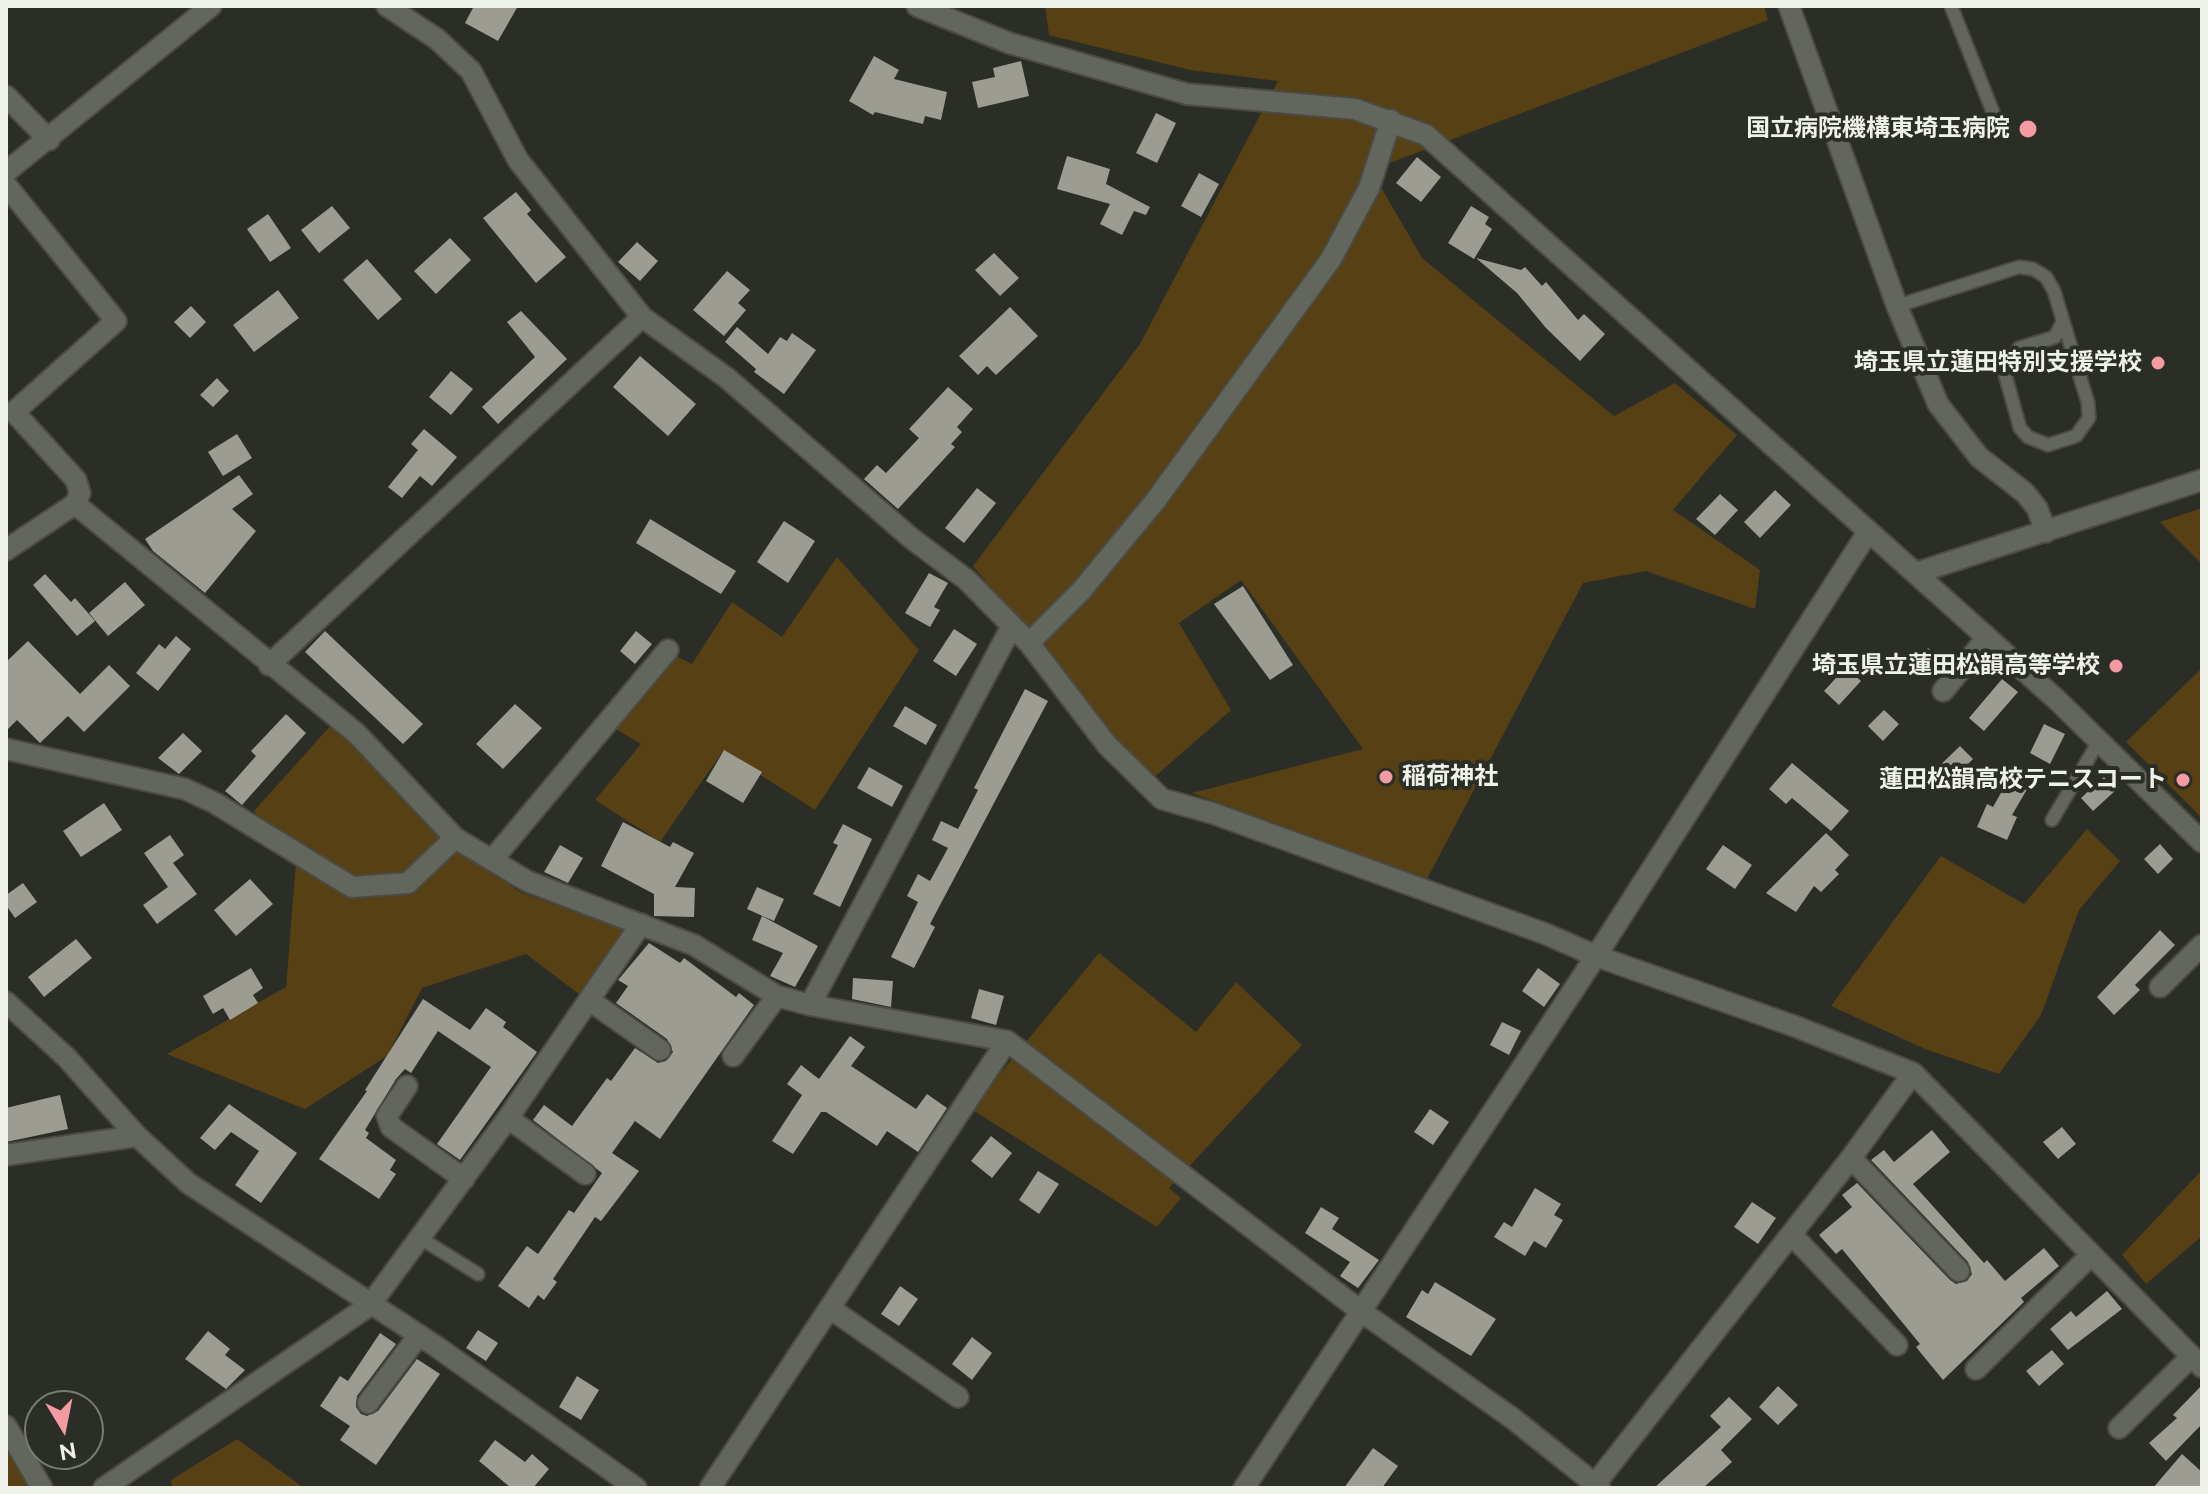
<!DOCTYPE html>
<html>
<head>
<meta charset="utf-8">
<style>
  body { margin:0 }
  #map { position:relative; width:2208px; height:1494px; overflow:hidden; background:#2b2e26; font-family:Raleway,sans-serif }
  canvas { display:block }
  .frame { position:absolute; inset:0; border:8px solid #eff1eb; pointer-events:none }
  .north { position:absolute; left:24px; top:1390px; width:80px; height:80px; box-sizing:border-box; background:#2b2e26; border:2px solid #797c75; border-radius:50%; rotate:170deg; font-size:22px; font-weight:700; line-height:32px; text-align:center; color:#eff1eb }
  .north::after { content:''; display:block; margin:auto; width:28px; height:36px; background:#f49aa2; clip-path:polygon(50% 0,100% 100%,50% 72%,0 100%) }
</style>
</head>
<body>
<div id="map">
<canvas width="2208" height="1494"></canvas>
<div class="frame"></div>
<div class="north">N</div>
</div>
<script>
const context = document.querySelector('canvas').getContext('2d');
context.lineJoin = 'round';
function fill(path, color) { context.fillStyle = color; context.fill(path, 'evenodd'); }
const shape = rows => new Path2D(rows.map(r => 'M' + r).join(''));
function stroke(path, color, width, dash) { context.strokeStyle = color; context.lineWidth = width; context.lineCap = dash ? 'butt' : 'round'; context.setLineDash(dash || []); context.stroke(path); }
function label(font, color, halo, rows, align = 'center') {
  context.font = font + ' Raleway,"Noto Sans JP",sans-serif'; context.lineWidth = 8; context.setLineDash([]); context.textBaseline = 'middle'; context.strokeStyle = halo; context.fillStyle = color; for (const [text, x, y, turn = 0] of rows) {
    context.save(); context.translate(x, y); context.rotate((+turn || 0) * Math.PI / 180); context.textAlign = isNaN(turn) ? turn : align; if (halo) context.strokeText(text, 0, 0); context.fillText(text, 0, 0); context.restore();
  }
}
const green = shape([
  [1045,6,1764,6,1768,20,1371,170,1422,258,1614,416,1675,383,1737,435,1673,510,1760,570,1755,609,1646,571,1583,583,1427,879,1192,793,1363,749,1241,580,1179,623,1231,710,1150,781,973,566,1140,344,1278,81,1190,70,1049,35],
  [2202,508,2202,564,2160,522],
  [837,557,919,650,815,810,723,751,660,842,595,800,641,744,609,725,667,652,692,664,732,602,782,637],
  [2202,668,2202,818,2126,742],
  [333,723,441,835,520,892,627,931,583,997,526,954,422,988,387,1056,305,1109,167,1054,286,987,296,863,254,811],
  [2087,829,2120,861,2079,910,2041,1015,1999,1074,1925,1049,1831,1006,1941,856,2024,904],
  [1099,953,1196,1032,1236,982,1302,1045,1169,1188,1181,1198,1157,1227,971,1109],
  [2202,1170,2202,1236,2146,1284,2122,1255],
  [237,1439,304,1488,172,1488,171,1480],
  [6,1440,32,1488,6,1488]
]);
const building = shape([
  [474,6,518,6,498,41,465,23],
  [874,56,899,70,894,79,947,92,941,120,925,116,923,124,875,112,873,115,849,101],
  [1021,61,1029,96,978,108,972,82,995,77,993,68],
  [1156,113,1176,123,1157,163,1136,153],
  [1067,156,1110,169,1106,184,1150,207,1146,215,1134,211,1122,235,1100,224,1110,204,1057,189],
  [1417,157,1441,177,1421,202,1396,183],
  [1199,173,1219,184,1201,217,1181,206],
  [516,192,531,210,527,214,566,257,536,283,483,218],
  [332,206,350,228,319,253,301,230],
  [1471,206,1489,217,1485,224,1492,229,1474,259,1448,243],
  [268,214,291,248,270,262,247,229],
  [450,238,471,260,436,294,414,271],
  [637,242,658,261,640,281,618,262],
  [994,253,1019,278,1000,296,975,270],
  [1476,258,1521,270,1525,267,1542,286,1546,282,1578,320,1584,314,1605,334,1580,361,1546,328,1517,293],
  [367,259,402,299,378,320,343,280],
  [727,271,750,290,738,303,746,310,724,336,693,310],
  [278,290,299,318,254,352,233,325],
  [191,306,206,322,190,338,174,322],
  [1010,307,1038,336,996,375,987,366,978,375,959,356],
  [521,311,567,359,498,424,482,407,535,357,507,322],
  [737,327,768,354,780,337,787,341,792,333,816,350,784,394,754,372,756,369,725,342],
  [640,356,696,404,668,436,613,387],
  [451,371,473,389,451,415,429,397],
  [217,378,229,391,213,407,200,395],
  [948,387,973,409,957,427,962,432,951,444,955,447,898,509,864,479,877,465,886,473,919,438,909,429],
  [424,429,457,457,432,486,420,476,402,498,388,487,418,450,411,444],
  [237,434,252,458,223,476,208,452],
  [239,475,253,494,232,509,256,531,205,593,153,551,145,539],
  [977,488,996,503,964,543,945,528],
  [1775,490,1791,505,1760,538,1744,522],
  [1720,494,1738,510,1715,535,1696,519],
  [650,519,736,571,721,594,636,543],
  [784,521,815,541,788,583,757,562],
  [929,573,948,583,934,607,940,610,930,627,905,613],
  [45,574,71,602,75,598,95,621,77,636,33,585],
  [125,582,145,605,108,636,89,613],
  [1243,586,1293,665,1270,680,1214,604],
  [954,629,977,644,956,676,933,661],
  [325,631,423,724,403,744,305,652],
  [636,631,652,644,635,664,620,651],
  [176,636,191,649,158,691,136,673,159,644,165,649],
  [28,641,80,694,109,665,130,686,84,732,68,716,40,743,17,720,6,731,6,662],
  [1928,648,1943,661,1928,679,1912,666],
  [1846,667,1861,681,1839,705,1824,691],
  [2002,679,2018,692,1984,731,1969,718],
  [1025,689,1048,701,930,924,935,927,914,968,891,957,918,902,907,896,918,874,930,881,948,848,932,840,941,821,958,829,978,790,974,788],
  [515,704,542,728,503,769,476,744],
  [905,706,937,725,926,745,893,726],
  [1884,710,1899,724,1883,741,1868,726],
  [286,714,306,733,242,805,225,791,256,756,251,751],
  [2044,724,2065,734,2050,764,2030,753],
  [183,733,202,751,179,774,158,758],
  [1960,746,1973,759,1947,785,1934,771],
  [724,750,762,772,743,803,706,781],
  [1792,763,1849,811,1831,831,1792,798,1786,804,1769,789],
  [869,767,903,786,892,807,857,788],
  [2011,775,2029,786,2012,815,2017,817,2007,840,1977,827,1987,804,1993,807],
  [2104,777,2116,790,2093,811,2081,798],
  [104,803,122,830,81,857,63,831],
  [623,822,670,847,673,842,694,853,675,887,695,888,694,917,654,916,654,894,601,866],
  [843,824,872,839,840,907,813,894,838,845,833,843],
  [1826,833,1849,855,1835,870,1839,874,1821,892,1814,886,1796,912,1766,893],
  [170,835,184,855,173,863,197,894,157,924,143,905,168,887,144,853],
  [2160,844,2173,859,2158,874,2144,859],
  [560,845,583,858,568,883,544,872],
  [1723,845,1752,865,1735,889,1706,869],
  [250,879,273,904,236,936,214,910],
  [23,883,37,902,15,918,6,905,6,895],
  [757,887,784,899,774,921,747,909],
  [762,916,818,946,795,987,770,976,783,953,752,940],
  [2160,930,2175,945,2135,985,2140,990,2114,1015,2097,997],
  [76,939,92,958,44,997,28,977],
  [649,943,680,963,684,958,736,997,739,993,754,1005,660,1139,635,1121,612,1153,639,1171,601,1221,595,1217,553,1279,557,1282,544,1300,538,1295,529,1308,498,1286,527,1246,538,1254,569,1210,574,1213,602,1173,533,1120,544,1105,572,1126,607,1078,611,1081,635,1048,658,1063,666,1061,673,1052,667,1039,616,1003,628,986,618,980],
  [251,968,263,988,253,995,258,1003,230,1020,223,1008,213,1014,203,996],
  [1538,968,1560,984,1544,1007,1522,991],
  [853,978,893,981,891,1007,852,999],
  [979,989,1004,996,996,1025,971,1018],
  [423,999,470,1030,486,1008,506,1022,503,1027,537,1052,460,1160,437,1144,491,1067,438,1031,411,1073,405,1069,396,1079,365,1130,369,1133,366,1138,396,1160,390,1170,396,1174,379,1199,319,1159,367,1091,365,1090],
  [1502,1022,1521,1031,1509,1055,1490,1045],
  [850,1036,865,1047,851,1066,916,1109,927,1094,947,1108,918,1152,887,1131,877,1146,826,1112,821,1112,793,1154,772,1141,802,1095,787,1084,801,1065,819,1079],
  [60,1095,68,1129,6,1142,6,1108],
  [229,1104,297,1153,261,1203,235,1185,259,1151,231,1132,215,1150,200,1138],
  [1430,1109,1449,1122,1433,1145,1414,1132],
  [2062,1127,2076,1144,2058,1159,2043,1142],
  [1932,1130,1950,1152,1913,1184,1984,1263,1987,1260,2005,1281,2044,1248,2059,1266,2021,1298,2024,1302,1943,1380,1916,1347,1920,1344,1842,1249,1836,1254,1819,1235,1852,1207,1842,1195,1857,1183,1950,1280,1956,1284,1967,1281,1972,1274,1968,1262,1871,1160,1884,1150,1894,1162],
  [991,1136,1012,1153,992,1178,971,1161],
  [1038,1171,1059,1184,1039,1214,1019,1200],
  [1535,1188,1561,1204,1554,1215,1563,1220,1546,1248,1534,1241,1525,1256,1494,1237,1504,1222,1512,1227],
  [1752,1202,1776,1218,1758,1244,1734,1227],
  [1321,1207,1339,1218,1332,1229,1379,1260,1358,1288,1340,1276,1350,1262,1305,1233],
  [1435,1282,1496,1319,1471,1356,1406,1317,1422,1290,1428,1294],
  [900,1286,918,1299,899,1326,881,1314],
  [2107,1291,2122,1309,2068,1350,2050,1329,2071,1311,2076,1317],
  [478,1330,498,1343,486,1361,466,1348],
  [208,1331,230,1349,225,1355,245,1370,226,1389,185,1359],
  [380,1333,396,1344,357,1396,356,1407,361,1414,367,1416,378,1411,417,1359,440,1374,376,1465,340,1440,350,1426,320,1406,340,1376,348,1381],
  [972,1337,992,1353,972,1380,952,1364],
  [2052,1350,2064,1364,2039,1386,2026,1371],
  [577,1376,599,1390,581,1420,559,1407],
  [2202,1385,2202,1424,2166,1461,2149,1443,2177,1418,2173,1415],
  [1778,1386,1798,1405,1778,1425,1759,1407],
  [1729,1397,1752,1419,1721,1450,1732,1462,1703,1488,1654,1488,1721,1427,1710,1416],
  [495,1440,525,1462,532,1454,549,1469,533,1488,511,1488,479,1461],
  [1373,1448,1398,1466,1382,1488,1344,1488],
  [2182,1454,2202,1472,2202,1488,2153,1488]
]);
const service = shape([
  [1951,6,1998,125],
  [1897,306,2019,267,2033,269,2046,277,2054,291,2088,403,2089,418,2076,436,2048,445,2028,437,2020,428,2003,367,2019,348,2055,337,2063,321],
  [2052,820,2099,741],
  [420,1238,478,1274]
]);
const minor = shape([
  [387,6,437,39,471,71,518,160,642,317,727,378,911,538,967,580,1029,643,1107,745,1162,799,1212,813,1546,934,1596,956,1794,1026,1913,1073,2202,1367],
  [917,6,1009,43,1187,94,1355,109,1426,135,2057,700,2202,842],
  [6,96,49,140],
  [6,172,211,6],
  [6,185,116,321,14,412,76,480,80,493,75,504,6,550],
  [75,504,356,733,455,838,527,881,694,945,777,996,810,1005,1007,1041,1362,1312,1512,1418,1600,1488],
  [1916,573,2202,480],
  [1029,643,1081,591,1156,500,1331,259,1369,188,1391,120],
  [269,665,642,317],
  [1943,691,1987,638],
  [6,749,185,789,215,803,352,887,408,883,455,838],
  [492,860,668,650],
  [2160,987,2202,945],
  [589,1000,660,1050],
  [810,1005,1012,626],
  [733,1056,777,996],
  [407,1086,387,1116,391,1127,464,1179],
  [508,1118,585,1174],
  [6,1155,137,1136],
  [1851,1158,1959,1271],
  [1792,1235,1897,1345],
  [831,1309,958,1397],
  [1976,1369,2090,1256],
  [368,1403,419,1335],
  [6,1426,42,1488],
  [2119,1428,2191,1357],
  [104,1488,370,1305,508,1118,641,924],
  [710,1488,1007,1041],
  [1244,1488,1596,956,1868,532],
  [1592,1488,1851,1158,1913,1073]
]);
const tertiary = shape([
  [1789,6,1897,306,1938,404,1979,457,2025,493,2037,508,2046,532],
  [6,1002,67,1058,137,1136,188,1183,437,1347,636,1488]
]);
const markers = [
  [2028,129,10,"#f49aa2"],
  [2158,363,8,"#f49aa2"],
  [2116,666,8,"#f49aa2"],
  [1386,777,8,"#f49aa2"],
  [2183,780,8,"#f49aa2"]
];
const poiNames = [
  ["国立病院機構東埼玉病院",2010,129],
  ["埼玉県立蓮田特別支援学校",2142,363],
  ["埼玉県立蓮田松韻高等学校",2100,666],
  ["稲荷神社",1402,777,"left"],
  ["蓮田松韻高校テニスコート",2167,780]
];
fill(green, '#574014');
fill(building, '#9d9c92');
stroke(service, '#494b44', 16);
stroke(minor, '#494b44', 24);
stroke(tertiary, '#494b44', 24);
stroke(service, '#63665d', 12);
stroke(minor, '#63665d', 20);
stroke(tertiary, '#63665d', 20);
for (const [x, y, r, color] of markers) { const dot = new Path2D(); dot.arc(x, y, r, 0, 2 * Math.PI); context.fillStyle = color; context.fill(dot); stroke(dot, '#2b2e26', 3); }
label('bold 24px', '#eff1eb', '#2b2e26', poiNames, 'right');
</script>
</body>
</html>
